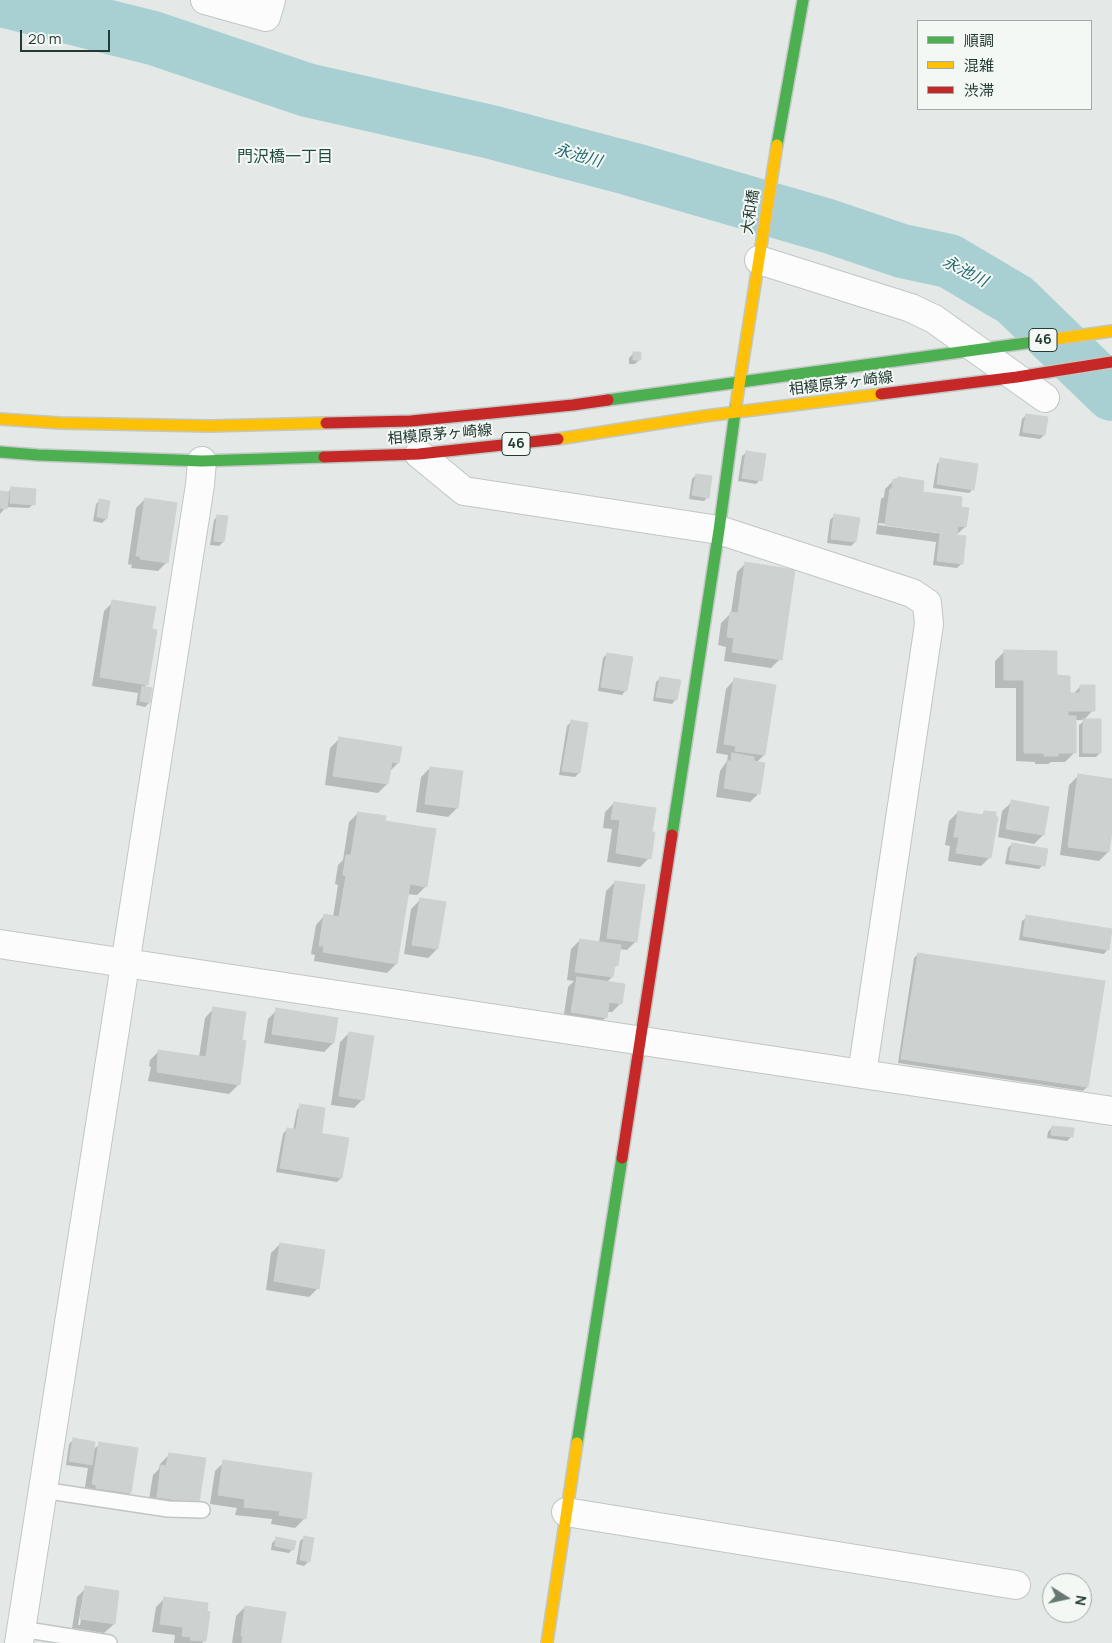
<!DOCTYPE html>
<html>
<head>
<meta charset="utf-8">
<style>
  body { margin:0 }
  #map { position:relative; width:1112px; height:1643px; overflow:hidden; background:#e4e9e7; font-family:Manrope,"Noto Sans JP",sans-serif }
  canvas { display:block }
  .legend { position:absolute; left:917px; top:20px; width:175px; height:90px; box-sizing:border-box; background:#f3f8f5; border:1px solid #a0aca7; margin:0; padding:6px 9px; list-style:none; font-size:15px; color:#243b33 }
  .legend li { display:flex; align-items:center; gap:10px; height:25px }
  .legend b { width:25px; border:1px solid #a0aca7 }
  .north { position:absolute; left:1042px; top:1573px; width:50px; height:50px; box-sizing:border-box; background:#f3f8f5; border:1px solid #a0aca7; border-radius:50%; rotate:100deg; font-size:14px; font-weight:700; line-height:20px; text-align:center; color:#243b33 }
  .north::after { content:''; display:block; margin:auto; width:18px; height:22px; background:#677872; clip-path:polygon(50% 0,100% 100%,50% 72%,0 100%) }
  .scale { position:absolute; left:20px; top:30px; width:90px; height:22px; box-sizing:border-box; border:2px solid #243b33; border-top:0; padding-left:6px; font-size:15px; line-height:18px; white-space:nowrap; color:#243b33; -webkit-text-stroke:4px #f3f8f5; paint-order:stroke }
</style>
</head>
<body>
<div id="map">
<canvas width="1112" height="1643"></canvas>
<ul class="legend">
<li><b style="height:6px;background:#4caf50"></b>順調</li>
<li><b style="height:6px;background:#ffc107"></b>混雑</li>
<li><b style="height:6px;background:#c62828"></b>渋滞</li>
</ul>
<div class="north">N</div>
<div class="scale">20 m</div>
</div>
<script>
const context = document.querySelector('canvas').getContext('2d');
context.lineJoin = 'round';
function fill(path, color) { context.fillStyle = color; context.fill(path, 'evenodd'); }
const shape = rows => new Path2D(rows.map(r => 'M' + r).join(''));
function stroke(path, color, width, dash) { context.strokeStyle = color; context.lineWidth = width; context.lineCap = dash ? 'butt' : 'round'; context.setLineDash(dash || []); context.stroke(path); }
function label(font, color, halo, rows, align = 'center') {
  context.font = font + ' Manrope,"Noto Sans JP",sans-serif'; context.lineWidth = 4; context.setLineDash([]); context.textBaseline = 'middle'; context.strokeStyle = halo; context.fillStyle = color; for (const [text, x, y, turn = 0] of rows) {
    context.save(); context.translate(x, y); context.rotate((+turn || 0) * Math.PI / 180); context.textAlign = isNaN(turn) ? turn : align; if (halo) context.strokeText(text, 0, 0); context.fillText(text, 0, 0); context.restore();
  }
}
const shadow = shape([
  [633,354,640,359,635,364,629,364,629,358],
  [1026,415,1044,435,1040,439,1019,436,1022,419],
  [747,452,760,480,756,484,738,481,742,456],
  [941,460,973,489,969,493,933,488,937,464],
  [696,475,708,497,704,501,689,499,692,479],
  [894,480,959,508,965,527,955,536,962,563,957,568,933,565,936,542,876,534,881,499,884,497,885,489],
  [879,523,954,533,951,535,878,525],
  [12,488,33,504,29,508,6,507,0,514,0,492,8,492],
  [145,499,167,562,158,571,131,568,132,565,128,564,136,508],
  [100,500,106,519,102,523,93,521,96,504],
  [218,516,223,542,219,546,210,545,214,520],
  [834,516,855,542,851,546,827,543,830,520],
  [746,563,780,659,771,668,724,661,726,647,718,645,721,623,731,613,737,572],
  [113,602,151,630,147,684,143,688,151,689,149,703,145,707,136,705,138,693,92,686,104,611],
  [1004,652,1056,677,1068,694,1073,694,1081,686,1093,710,1084,720,1075,720,1074,753,1065,762,1051,762,1048,764,1035,764,1035,762,1016,761,1016,688,995,688,995,661],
  [607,654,626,690,622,695,598,691,603,658],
  [660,678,676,699,672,704,653,701,656,682],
  [735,679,764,755,756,763,759,793,750,802,716,797,720,771,727,761,728,755,716,753,726,689],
  [1084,721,1100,753,1096,757,1079,757,1079,725],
  [571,722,579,773,575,777,559,775,567,726],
  [339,739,398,763,389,772,387,784,378,793,325,785,330,748],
  [430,768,457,808,448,817,416,812,421,777],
  [1078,776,1112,780,1112,821,1108,852,1099,861,1060,855,1069,785],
  [1012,802,1043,835,1034,844,998,837,1002,811],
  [614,803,651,833,649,858,640,867,607,862,612,829,603,828,605,812],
  [958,812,981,816,984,812,990,857,981,866,948,861,950,846,945,845,949,821],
  [358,813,383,822,426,886,417,895,407,894,396,964,387,973,314,961,315,955,311,954,316,925,325,915,333,917,338,885,335,884,338,865,343,860,349,822],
  [1012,844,1043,865,1039,869,1005,864,1008,848],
  [615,882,636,941,627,950,619,949,617,965,613,969,612,977,606,983,621,1003,612,1012,606,1012,606,1017,597,1026,563,1021,568,987,574,981,567,980,571,949,580,940,599,943,606,891],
  [420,900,444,903,437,949,428,958,404,954,411,909],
  [1027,917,1108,949,1104,954,1019,940,1022,921],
  [918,954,1087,1087,1083,1091,898,1063,914,958],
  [214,1008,240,1041,245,1042,238,1085,229,1094,148,1081,151,1067,149,1066,150,1060,159,1051,199,1057,205,1018],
  [277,1010,333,1043,324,1052,264,1043,268,1019],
  [349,1033,363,1099,354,1108,331,1105,340,1042],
  [301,1106,324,1109,320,1135,341,1178,337,1182,276,1172,283,1134,287,1129,293,1130,297,1110],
  [1052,1127,1071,1137,1067,1141,1047,1138,1048,1132],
  [280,1244,318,1288,309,1297,266,1290,271,1253],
  [73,1440,93,1450,100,1444,130,1493,120,1502,84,1493,88,1468,66,1465,69,1444],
  [169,1455,198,1502,148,1505,153,1475,159,1469,160,1464],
  [224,1462,304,1519,295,1528,271,1524,272,1519,235,1515,237,1508,210,1504,215,1471],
  [305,1537,308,1562,304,1566,296,1564,300,1541],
  [277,1538,293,1549,289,1553,271,1550,272,1543],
  [86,1588,114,1624,104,1633,72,1628,77,1597],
  [83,1596,85,1596,80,1625,78,1625],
  [165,1598,204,1641,202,1643,174,1643,175,1635,152,1632,156,1607],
  [245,1607,280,1643,232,1643,236,1616]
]);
const river = shape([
  [1,0,153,38,307,90,491,132,631,169,828,226,902,251,949,261,1015,300,1112,394]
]);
const building = shape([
  [633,352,641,352,641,360,633,360,633,352],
  [1026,414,1048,417,1045,435,1023,432,1026,414],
  [746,451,766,454,762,481,742,478,746,451],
  [940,458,978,464,974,490,937,484,940,458],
  [696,474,712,476,709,498,692,495,696,474],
  [898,477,924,481,923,492,962,497,961,507,969,508,966,527,958,526,957,535,885,525,890,489,892,489,893,479,897,479,898,477],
  [11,487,36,489,35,505,10,503,11,487],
  [0,491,9,492,7,509,0,508,0,491],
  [145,498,177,503,168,563,140,559,140,556,136,556,145,498],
  [99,499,110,501,107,519,97,517,99,499],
  [834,514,860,518,856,542,831,539,834,514],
  [217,515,228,516,224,542,214,541,217,515],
  [940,534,966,536,963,564,937,561,940,534],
  [745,562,795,570,782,660,732,652,734,638,727,637,730,612,738,613,745,562],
  [112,600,156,607,152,629,157,630,148,685,100,677,112,600],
  [1004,650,1057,651,1057,675,1070,676,1070,693,1080,693,1080,685,1095,685,1095,711,1068,711,1068,716,1076,716,1076,753,1058,753,1058,756,1044,756,1044,753,1024,753,1024,680,1004,680,1004,650],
  [607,653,633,657,627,691,601,687,607,653],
  [660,677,681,680,677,700,656,697,660,677],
  [734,678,776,685,765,755,735,751,736,746,724,744,734,678],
  [142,686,152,688,150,703,140,701,142,686],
  [1083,719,1101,719,1101,753,1083,753,1083,719],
  [571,720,588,723,580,773,562,771,571,720],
  [339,737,402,747,399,763,392,762,388,784,333,776,339,737],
  [732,753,754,757,754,761,765,763,760,794,724,788,728,761,731,761,732,753],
  [430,767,463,771,458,808,425,804,430,767],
  [1078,774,1112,779,1112,831,1109,852,1068,847,1078,774],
  [1011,800,1049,807,1044,835,1006,829,1011,800],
  [614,802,656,808,652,832,655,832,651,859,616,853,620,820,611,819,614,802],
  [958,811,983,815,984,811,996,812,996,817,998,817,991,858,956,853,959,837,954,837,958,811],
  [358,812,386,816,385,821,436,829,427,887,410,884,397,964,323,952,324,946,319,946,324,914,339,917,346,876,343,875,346,855,351,855,358,812],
  [1012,843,1048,849,1045,866,1009,860,1012,843],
  [615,881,645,885,637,942,607,938,615,881],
  [420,898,446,902,438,949,412,945,420,898],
  [1026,915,1112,929,1109,950,1023,936,1026,915],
  [580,939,621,945,618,966,615,965,613,977,575,972,580,939],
  [918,953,1105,981,1088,1087,901,1059,918,953],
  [577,977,625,984,622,1004,609,1002,607,1018,571,1012,577,977],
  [213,1007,246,1012,242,1040,246,1041,240,1085,157,1072,158,1050,206,1057,213,1007],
  [276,1008,338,1018,334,1043,272,1034,276,1008],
  [349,1032,374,1036,364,1100,339,1096,349,1032],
  [300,1104,325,1108,322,1133,296,1129,300,1104],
  [1052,1126,1074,1128,1073,1137,1051,1135,1052,1126],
  [287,1128,349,1138,342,1178,280,1168,287,1128],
  [280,1243,325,1250,319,1289,274,1281,280,1243],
  [73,1438,95,1442,92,1465,69,1461,73,1438],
  [99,1442,138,1448,131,1493,96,1488,96,1485,92,1484,99,1442],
  [169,1453,206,1458,199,1503,157,1497,161,1465,166,1466,169,1453],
  [223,1460,312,1473,306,1519,279,1515,280,1511,244,1507,245,1499,218,1495,223,1460],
  [304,1536,314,1538,310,1562,300,1560,304,1536],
  [276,1537,296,1541,294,1550,275,1546,276,1537],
  [85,1586,119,1591,115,1624,80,1619,85,1586],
  [164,1597,208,1603,207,1611,210,1612,206,1641,190,1640,191,1637,182,1636,183,1627,160,1624,164,1597],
  [245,1606,286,1612,281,1643,242,1643,243,1636,241,1636,245,1606]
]);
const lane = shape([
  [42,1490,168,1509,202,1510],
  [21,1629,109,1643]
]);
const street = shape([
  [205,0,266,17,271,0],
  [759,260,911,308,934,319,1045,398],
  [419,454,464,491,719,530,912,593,927,603,929,624,862,1074],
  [0,944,862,1074,1112,1111],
  [566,1512,1016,1585],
  [19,1643,200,485,202,461]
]);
const fast = shape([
  [777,145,803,0],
  [608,400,1041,341],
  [0,452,38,455,202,461,324,457],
  [672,835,719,530,736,405],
  [577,1443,622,1158]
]);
const slow = shape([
  [1041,341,1112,331],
  [736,405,777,145],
  [0,419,60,423,210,426,326,423],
  [558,439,705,416,881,394],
  [547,1643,577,1443]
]);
const jam = shape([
  [881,394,1017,377,1112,362],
  [326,423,411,421,573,405,608,400],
  [324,457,419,454,558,439],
  [622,1158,672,835]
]);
const shields = [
  [1043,340,28],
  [516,444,28]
];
const shieldNames = [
  ["46",1043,340],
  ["46",516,444]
];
const streetNames = [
  ["大和橋",751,212,-81],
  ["相模原茅ヶ崎線",841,384,-7],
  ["相模原茅ヶ崎線",440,435,-5]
];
const waterNames = [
  ["永池川",578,156,16],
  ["永池川",965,272,27]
];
const neighbourhoodNames = [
  ["門沢橋一丁目",285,158]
];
fill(shadow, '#0003');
stroke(river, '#a8d0d3', 54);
fill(building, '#cdd2d0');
stroke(building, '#cdd2d0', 1);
stroke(lane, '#c1c6c4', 18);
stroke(street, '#c1c6c4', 30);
stroke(fast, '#c0c7c4', 14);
stroke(slow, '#c0c7c4', 14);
stroke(jam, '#c0c7c4', 14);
stroke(lane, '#fbfcfb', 15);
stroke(street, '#fbfcfb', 28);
stroke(fast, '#4caf50', 11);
stroke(slow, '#ffc107', 11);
stroke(jam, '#c62828', 11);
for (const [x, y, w] of shields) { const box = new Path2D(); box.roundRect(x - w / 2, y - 11.5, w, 23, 4); context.fillStyle = '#f3f8f5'; context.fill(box); stroke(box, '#243b33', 1); }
label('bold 14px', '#243b33', null, shieldNames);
label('15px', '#243b33', '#f3f8f5', streetNames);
label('italic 16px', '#236971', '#f3f8f5', waterNames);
label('16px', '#224b3e', '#f3f8f5', neighbourhoodNames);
</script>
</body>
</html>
